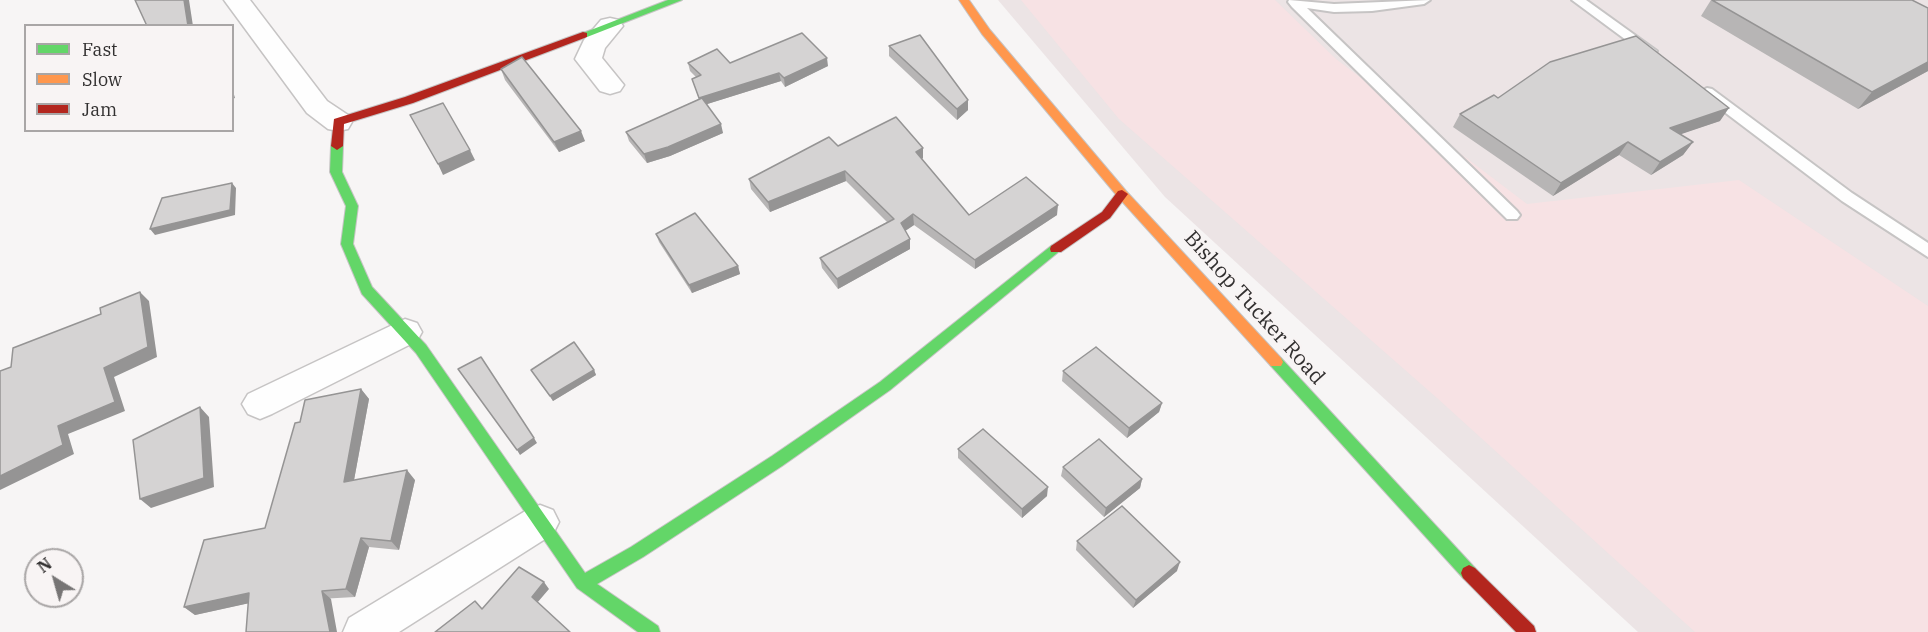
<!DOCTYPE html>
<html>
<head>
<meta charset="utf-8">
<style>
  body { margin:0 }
  #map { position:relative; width:1928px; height:632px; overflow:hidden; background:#f7f5f5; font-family:"IBM Plex Serif",serif }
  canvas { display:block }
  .legend { position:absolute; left:24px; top:24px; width:210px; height:108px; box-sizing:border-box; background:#f8f4f4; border:2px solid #a9a6a6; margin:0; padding:8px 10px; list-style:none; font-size:18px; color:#323030 }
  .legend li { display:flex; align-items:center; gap:12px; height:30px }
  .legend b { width:30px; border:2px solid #a9a6a6 }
  .north { position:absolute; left:24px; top:548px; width:60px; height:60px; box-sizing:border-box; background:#f8f4f4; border:2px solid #a9a6a6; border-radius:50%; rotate:323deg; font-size:16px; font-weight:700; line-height:24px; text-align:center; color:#323030 }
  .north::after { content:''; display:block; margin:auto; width:21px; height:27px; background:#777575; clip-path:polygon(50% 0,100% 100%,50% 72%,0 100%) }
</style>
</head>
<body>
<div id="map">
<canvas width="1928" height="632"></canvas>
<ul class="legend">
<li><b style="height:8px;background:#63d668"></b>Fast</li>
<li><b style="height:8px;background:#ff974d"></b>Slow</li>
<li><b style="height:8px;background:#b3261e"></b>Jam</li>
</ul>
<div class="north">N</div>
</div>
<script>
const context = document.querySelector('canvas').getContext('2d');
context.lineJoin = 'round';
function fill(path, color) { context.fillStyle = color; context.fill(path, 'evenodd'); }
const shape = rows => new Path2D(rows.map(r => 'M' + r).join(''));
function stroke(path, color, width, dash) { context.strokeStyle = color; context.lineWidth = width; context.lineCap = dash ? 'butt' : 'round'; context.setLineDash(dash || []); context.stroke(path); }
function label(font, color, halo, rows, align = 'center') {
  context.font = font + ' "IBM Plex Serif",serif'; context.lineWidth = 4.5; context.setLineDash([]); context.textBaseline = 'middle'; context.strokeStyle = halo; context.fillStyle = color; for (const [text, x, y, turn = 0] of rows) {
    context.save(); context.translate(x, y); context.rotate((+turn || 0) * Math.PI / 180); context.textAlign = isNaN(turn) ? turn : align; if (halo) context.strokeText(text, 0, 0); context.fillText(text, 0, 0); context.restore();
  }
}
const built = shape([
  [998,0,1928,0,1928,632,1638,632,1165,197]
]);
const green = shape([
  [1021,0,1275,0,1336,59,1527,204,1739,180,1928,306,1928,632,1695,632,1437,398,1119,119]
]);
const lane = shape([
  [1289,0,1334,4,1430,0,1424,4,1372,11,1334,12,1307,8,1517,211,1520,215,1517,219,1507,219,1292,7,1288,2,1289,0],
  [1572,0,1586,0,1657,51,1655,54,1645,54,1572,0],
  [1707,88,1712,89,1852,193,1928,243,1928,257,1842,201,1702,95,1700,92,1707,88]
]);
const street = shape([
  [224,0,250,0,327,101,348,115,352,122,348,129,338,131,328,129,307,113,224,0],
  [610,18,619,20,623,26,605,48,602,58,624,85,620,91,610,94,600,91,575,59,584,40,601,20,610,18],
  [405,319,417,323,422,332,417,341,272,414,260,419,248,414,242,404,248,394,405,319],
  [540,505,553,510,559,522,553,534,399,632,343,632,349,618,527,510,540,505]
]);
const fast = shape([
  [668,0,682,0,587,37,579,37,578,35,668,0],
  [337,142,343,146,342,172,358,206,353,244,372,287,426,345,585,573,631,547,772,456,880,382,1051,246,1056,244,1062,249,890,390,782,466,643,557,597,584,658,626,660,632,638,632,577,588,416,353,362,294,341,244,346,206,330,172,331,146,337,142],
  [1276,356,1281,358,1475,568,1477,573,1475,578,1469,581,1463,578,1271,366,1269,362,1271,358,1276,356]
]);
const slow = shape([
  [959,0,969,0,990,30,1126,191,1281,358,1283,362,1281,366,1271,366,1118,197,982,34,959,0]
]);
const jam = shape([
  [583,32,587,33,587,37,413,103,344,124,343,146,337,150,331,146,334,119,405,97,583,32],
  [1122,190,1128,194,1110,218,1061,252,1051,252,1050,249,1051,246,1102,212,1118,191,1122,190],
  [1469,565,1475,568,1534,626,1536,632,1516,632,1463,578,1461,573,1463,568,1469,565]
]);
const wall = shape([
  [1711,0,1912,0,1928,71,1858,109,1701,16],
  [889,46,968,110,957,120,889,56],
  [688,63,730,63,828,66,785,87,781,81,707,104,723,133,670,156,647,163,629,141,626,132,699,99,692,79,696,77,690,71],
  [501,69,585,141,559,152,505,80],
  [1498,98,1720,121,1680,134,1693,142,1683,155,1651,175,1619,155,1553,196,1453,127,1460,114],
  [923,148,923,158,922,159,969,215,1057,215,975,269,914,225,905,231,910,249,838,289,822,268,820,258,887,222,846,181,770,212,751,189,749,179],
  [656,234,738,266,740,274,692,293,659,242],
  [531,370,594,370,596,375,553,401],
  [1063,371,1162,403,1159,412,1127,438,1062,381],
  [361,389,369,399,354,480,415,480,399,550,369,547,355,597,249,603,195,615,184,607,265,528],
  [958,449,1047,496,1022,518,958,458],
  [1063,467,1142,479,1140,488,1104,517,1061,476],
  [1077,541,1177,571,1133,608,1076,550]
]);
const shadedWall = shape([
  [184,0,189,0,193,26,188,26],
  [827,58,828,66,785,87,784,78],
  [1928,62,1928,71,1858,109,1872,92],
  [779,73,781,81,701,106,699,98],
  [232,88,235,98,232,99],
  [968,100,968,110,957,120,957,109],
  [1729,108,1720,121,1661,141,1670,128],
  [721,124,723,133,670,156,647,163,644,154],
  [581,131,585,141,559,152,554,142],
  [1628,142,1619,155,1553,196,1561,183],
  [1693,142,1683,155,1651,175,1660,162],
  [923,148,923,158,916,162,916,152],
  [470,150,475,160,443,175,438,164],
  [845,171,846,181,770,212,768,202],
  [232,183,236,188,235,215,155,235,150,229],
  [1058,205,1057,215,975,269,975,260],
  [913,214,914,225,902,233,901,223],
  [910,239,910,249,838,289,837,279],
  [738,266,740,274,692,293,689,285],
  [140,292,149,301,157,357,114,377,125,411,68,434,74,454,0,490,0,476,58,426],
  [594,370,596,375,553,401,550,396],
  [361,389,369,399,352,491,344,482],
  [1162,403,1159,412,1127,438,1129,428],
  [200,407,209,417,214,487,151,508,140,499],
  [534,438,537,443,520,455,517,450],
  [407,470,415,480,399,550,391,541],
  [1142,479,1140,488,1104,517,1106,508],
  [1048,487,1047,496,1022,518,1022,509],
  [361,538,369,547,355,597,346,589],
  [1180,562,1177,571,1133,608,1136,600],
  [544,582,549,589,537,603,532,597],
  [322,591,331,599,337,632,330,632],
  [249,593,259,601,195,615,184,607]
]);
const building = shape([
  [135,0,184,0,188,26,147,26,135,0],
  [1712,0,1912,0,1928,8,1928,62,1872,92,1712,0],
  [802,33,827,58,784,78,779,73,699,98,692,79,701,75,688,63,717,49,730,63,802,33],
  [920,35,968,100,957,109,889,46,920,35],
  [1636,36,1729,108,1670,128,1693,142,1660,162,1628,142,1561,183,1460,114,1494,95,1498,98,1550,62,1636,36],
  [522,57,581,131,554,142,501,69,522,57],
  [702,98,721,124,668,147,644,154,626,132,702,98],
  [443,103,470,150,438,164,410,115,443,103],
  [896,117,923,148,916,152,969,215,1026,177,1058,205,975,260,913,214,901,223,910,239,837,279,820,258,894,219,845,171,768,202,749,179,829,137,838,146,896,117],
  [232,183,230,210,150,229,162,198,232,183],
  [695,213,738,266,689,285,656,234,695,213],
  [140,292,148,347,104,368,115,402,58,426,63,445,0,476,0,371,11,367,13,348,101,314,100,308,140,292],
  [574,342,594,370,550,396,531,370,574,342],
  [1096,347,1162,403,1129,428,1063,371,1096,347],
  [481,357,534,438,517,450,458,369,481,357],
  [361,389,344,482,407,470,391,541,361,538,346,589,322,591,330,632,246,632,249,593,184,607,204,540,265,528,295,423,300,422,305,400,361,389],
  [200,407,204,478,140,499,133,440,200,407],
  [983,429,1048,487,1022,509,958,449,983,429],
  [1099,439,1142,479,1106,508,1063,467,1099,439],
  [1122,506,1180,562,1136,600,1077,541,1122,506],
  [519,567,544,582,532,597,570,632,435,632,475,601,482,609,519,567]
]);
const streetNames = [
  ["Bishop Tucker Road",1254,308,48]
];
fill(built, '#ece4e5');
fill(green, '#f7e2e4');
stroke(lane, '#c6c4c4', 4);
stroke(street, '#c6c4c4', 3);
stroke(fast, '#c6c4c4', 2);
stroke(slow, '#c6c4c4', 2);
stroke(jam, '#c6c4c4', 2);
fill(lane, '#fefefe');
fill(street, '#fefefe');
fill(fast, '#63d668');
fill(slow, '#ff974d');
fill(jam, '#b3261e');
fill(wall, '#b7b5b5');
fill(shadedWall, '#959494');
fill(building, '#d5d3d3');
stroke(building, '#959494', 1.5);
label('21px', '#323030', '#f8f4f4', streetNames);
</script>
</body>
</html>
